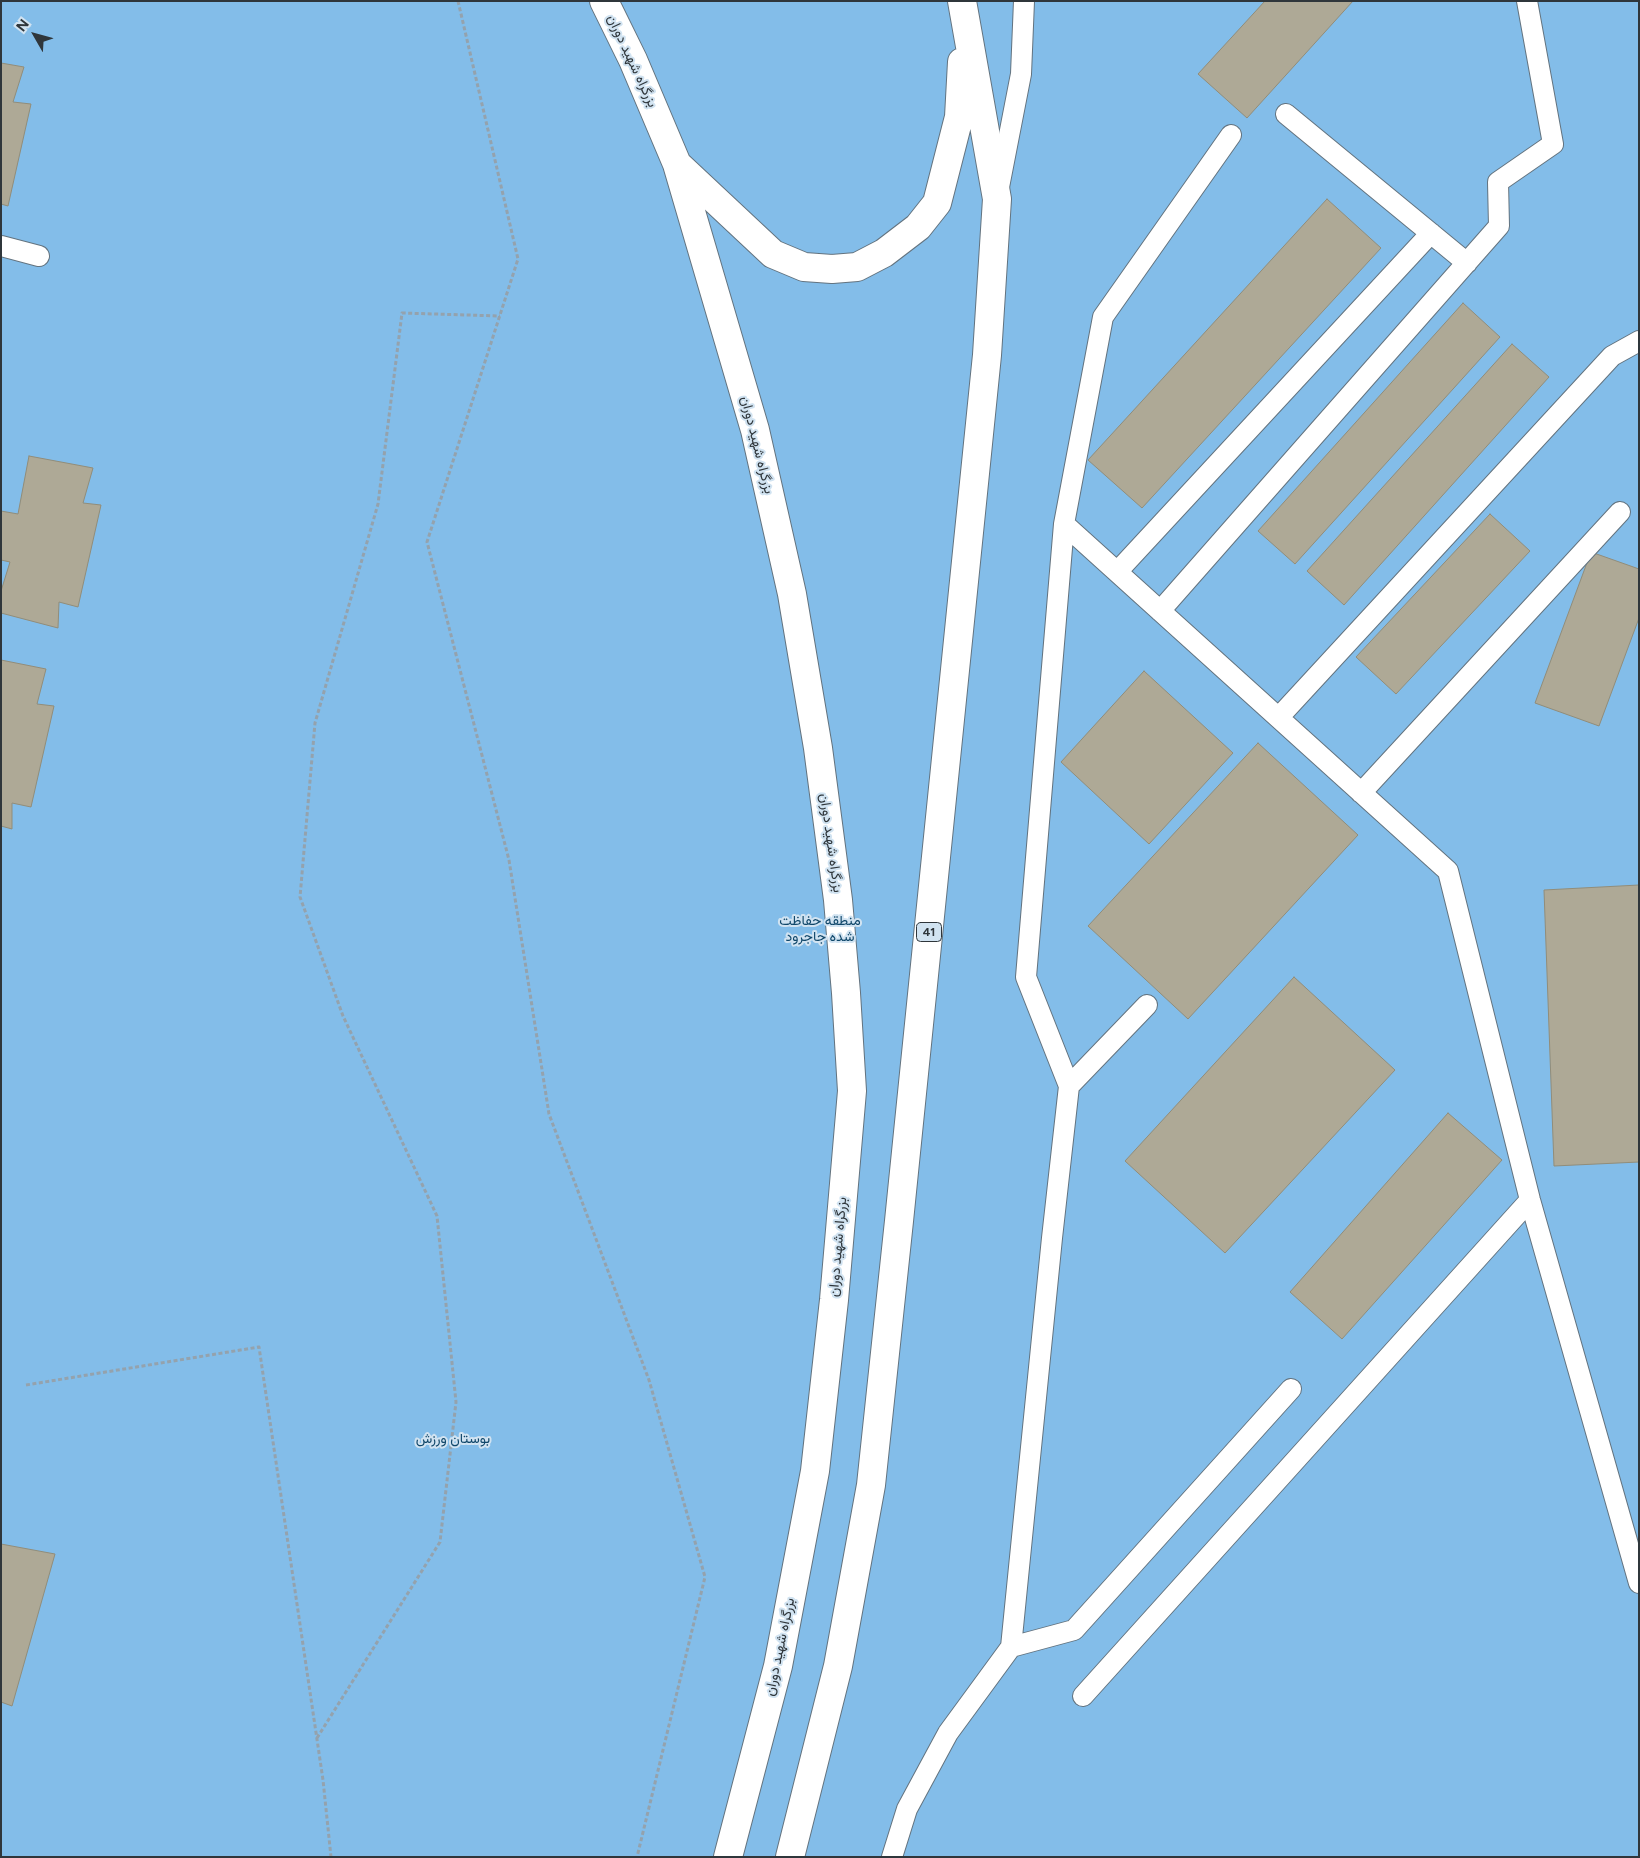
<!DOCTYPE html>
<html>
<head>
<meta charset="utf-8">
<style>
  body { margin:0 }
  #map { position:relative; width:1640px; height:1858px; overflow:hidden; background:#d1e3f1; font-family:Figtree,sans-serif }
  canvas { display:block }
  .frame { position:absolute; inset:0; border:2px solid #2f363b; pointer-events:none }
  .north { position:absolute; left:10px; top:10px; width:50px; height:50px; -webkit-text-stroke:4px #d1e3f1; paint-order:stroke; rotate:308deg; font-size:14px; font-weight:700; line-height:20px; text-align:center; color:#2f363b }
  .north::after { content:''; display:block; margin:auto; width:18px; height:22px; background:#2f363b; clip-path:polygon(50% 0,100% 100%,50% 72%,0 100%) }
</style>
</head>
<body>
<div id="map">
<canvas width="1640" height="1858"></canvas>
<div class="frame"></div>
<div class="north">N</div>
</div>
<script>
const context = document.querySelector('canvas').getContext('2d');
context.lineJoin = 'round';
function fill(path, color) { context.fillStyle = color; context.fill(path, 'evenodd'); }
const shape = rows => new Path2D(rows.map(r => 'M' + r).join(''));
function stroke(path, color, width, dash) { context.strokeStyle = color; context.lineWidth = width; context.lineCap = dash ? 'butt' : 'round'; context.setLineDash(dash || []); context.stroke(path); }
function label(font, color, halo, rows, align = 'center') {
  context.font = font + ' Figtree,Vazirmatn,sans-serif'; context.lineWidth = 4; context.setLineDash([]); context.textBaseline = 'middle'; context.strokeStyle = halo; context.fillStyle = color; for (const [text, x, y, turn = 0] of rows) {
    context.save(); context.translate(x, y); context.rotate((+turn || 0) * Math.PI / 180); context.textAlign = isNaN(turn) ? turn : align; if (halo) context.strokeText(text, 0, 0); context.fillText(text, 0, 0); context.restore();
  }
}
const green = shape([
  [1,1,1639,1,1639,1857,1,1857]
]);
const building = shape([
  [1265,1,1353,1,1247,118,1198,74,1265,1],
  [1,63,24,67,13,102,31,104,8,206,1,204,1,63],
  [1327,199,1381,248,1142,508,1088,460,1327,199],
  [1463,303,1500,337,1295,564,1258,531,1463,303],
  [1512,344,1549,377,1344,605,1307,571,1512,344],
  [29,456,93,468,83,503,101,505,78,607,59,602,58,628,1,613,1,591,10,562,1,560,1,511,18,514,29,456],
  [1490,514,1530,551,1396,694,1356,657,1490,514],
  [1591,552,1639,569,1639,618,1599,726,1535,703,1591,552],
  [1,660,46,669,37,704,54,706,31,807,12,803,12,829,1,826,1,660],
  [1144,671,1233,753,1149,844,1061,762,1144,671],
  [1258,743,1358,835,1188,1019,1088,926,1258,743],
  [1639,885,1639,1162,1554,1166,1544,890,1639,885],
  [1294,977,1395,1070,1225,1253,1125,1161,1294,977],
  [1448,1113,1502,1160,1342,1339,1290,1292,1448,1113],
  [1,1544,55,1554,12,1706,1,1702,1,1544]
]);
const path = shape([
  [458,1,518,259,427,542,509,860,549,1114,649,1380,705,1577,637,1857],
  [26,1385,259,1347,323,1780,331,1857],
  [317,1738,440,1542,456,1402,437,1216,343,1016,300,897,315,723,378,504,402,313,500,316]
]);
const service = shape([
  [1286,114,1467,263],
  [999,187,1021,74,1024,1],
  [1,246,39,256],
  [1064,524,1448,871,1530,1200,1639,1583],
  [1117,572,1431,233],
  [1160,611,1499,226,1498,182,1553,144,1527,1],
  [1279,717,1612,356,1639,341],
  [1361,793,1620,512],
  [1069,1086,1147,1005],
  [1011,1647,1074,1630,1291,1389],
  [1083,1696,1530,1200],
  [892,1857,907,1809,948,1733,1011,1647,1052,1238,1069,1086,1026,977,1064,524,1103,317,1231,135]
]);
const trunk = shape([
  [604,1,633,60,677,164,755,430,792,594,818,748,838,900,846,993,852,1091,834,1300,815,1471,778,1666,728,1857],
  [678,165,773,254,804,267,832,269,857,267,884,253,918,227,937,203,959,117,962,62],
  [790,1857,838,1666,871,1485,899,1221,987,355,997,199,962,1]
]);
const shields = [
  [929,932,25]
];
const shieldNames = [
  ["41",929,932]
];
const streetNames = [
  ["بزرگراه شهید دوران",632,61,65],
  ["بزرگراه شهید دوران",757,445,76],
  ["بزرگراه شهید دوران",831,843,82],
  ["بزرگراه شهید دوران",838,1247,-85],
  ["بزرگراه شهید دوران",780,1647,-78]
];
const parkNames = [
  ["منطقه حفاظت",820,921],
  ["شده جاجرود",820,937],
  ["بوستان ورزش",453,1439]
];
fill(green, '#83bde9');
fill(building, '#aea996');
stroke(building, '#918d7a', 1);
stroke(service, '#63737f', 22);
stroke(trunk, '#63737f', 30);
stroke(path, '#94a2ad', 3, [4, 2.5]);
stroke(service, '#fff', 20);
stroke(trunk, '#fff', 28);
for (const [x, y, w] of shields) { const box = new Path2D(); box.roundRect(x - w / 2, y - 9.5, w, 19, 4); context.fillStyle = '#d1e3f1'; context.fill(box); stroke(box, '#2f363b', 1); }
label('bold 12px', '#2f363b', null, shieldNames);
label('14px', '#2f363b', '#d1e3f1', streetNames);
label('14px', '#10476a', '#d1e3f1', parkNames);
</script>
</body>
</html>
